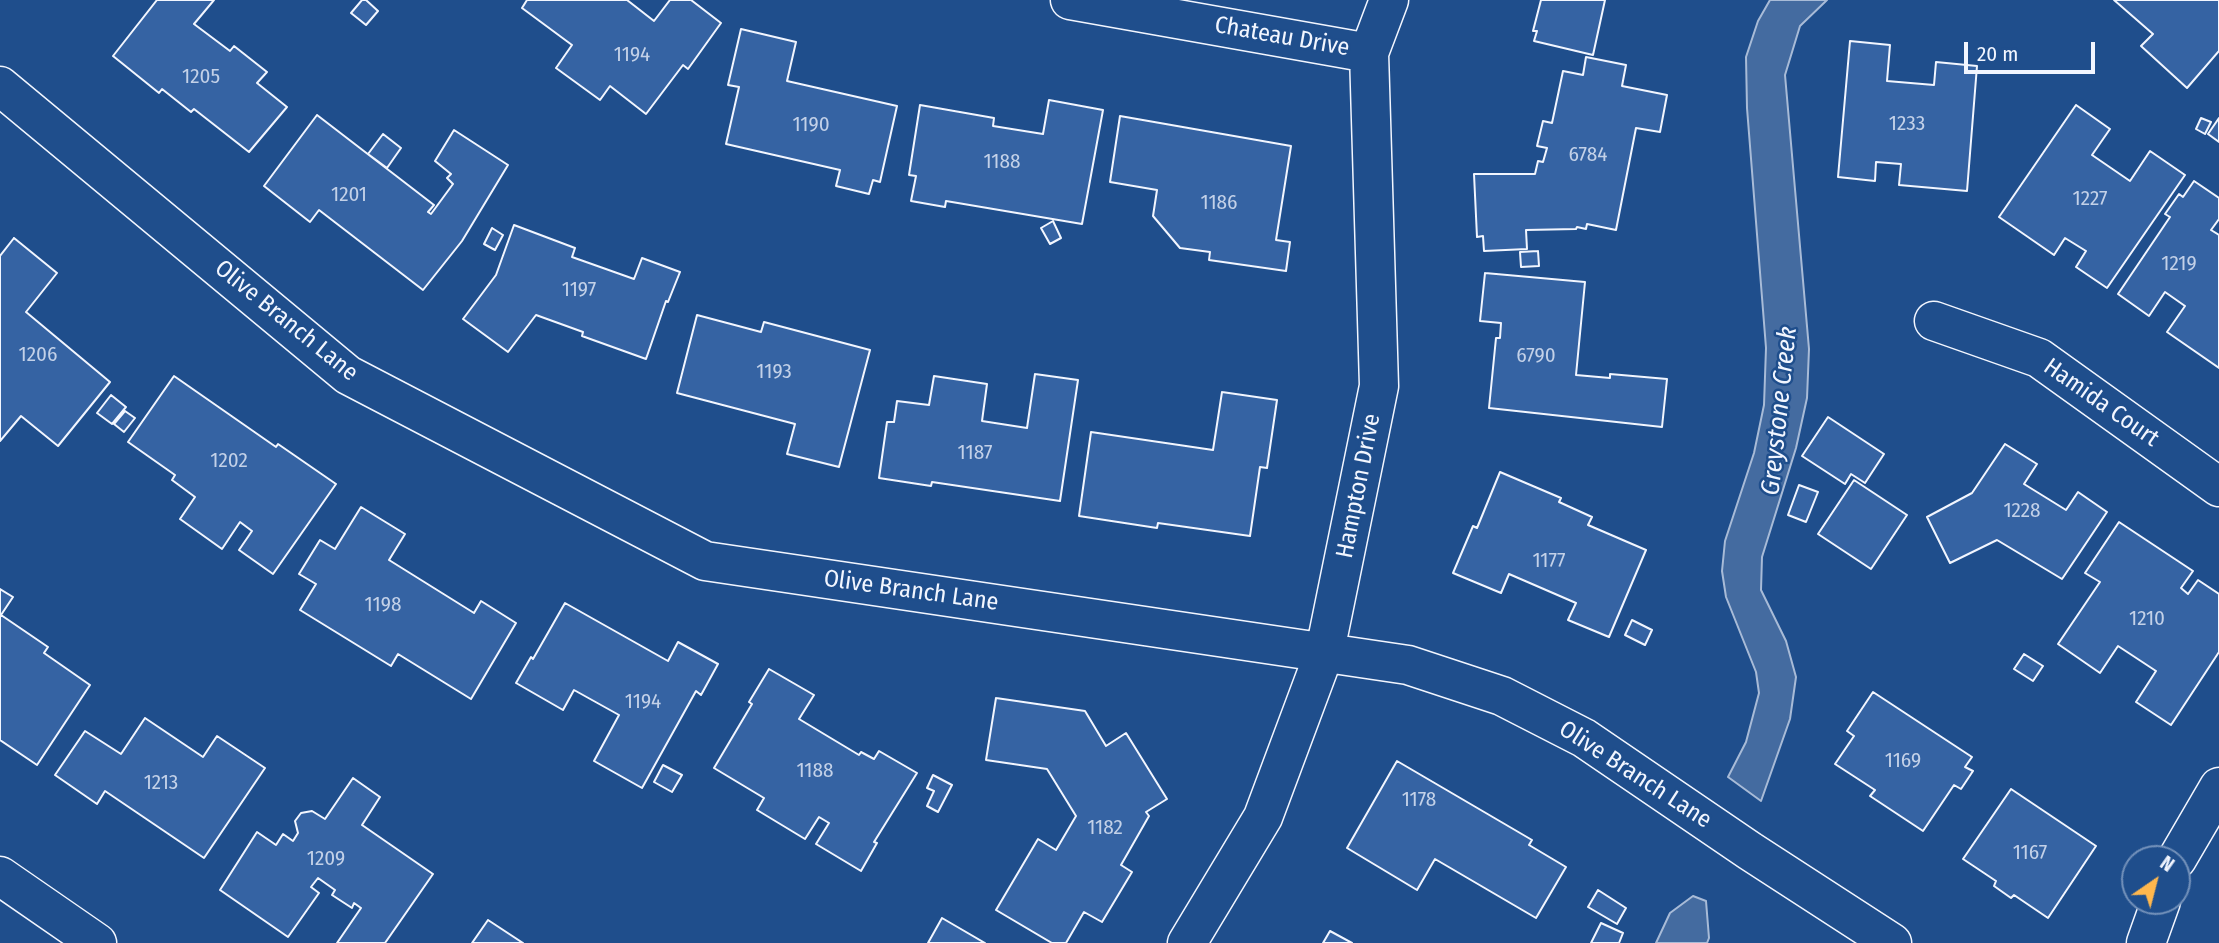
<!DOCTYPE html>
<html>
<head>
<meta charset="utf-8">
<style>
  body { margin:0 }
  #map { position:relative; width:2219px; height:943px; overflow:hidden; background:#1f4e8c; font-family:"Fira Sans Condensed",sans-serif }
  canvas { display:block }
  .north { position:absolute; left:2121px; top:845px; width:70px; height:70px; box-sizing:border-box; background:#1f4e8c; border:2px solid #7391ba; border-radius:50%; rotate:35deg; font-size:19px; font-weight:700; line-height:28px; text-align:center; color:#f2f6ff }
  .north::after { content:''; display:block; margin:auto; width:24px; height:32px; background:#ffb74d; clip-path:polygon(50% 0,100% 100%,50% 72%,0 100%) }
  .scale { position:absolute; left:1964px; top:42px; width:131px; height:32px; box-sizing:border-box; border:4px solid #f2f6ff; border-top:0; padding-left:9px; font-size:21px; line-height:24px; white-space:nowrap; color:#f2f6ff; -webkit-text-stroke:5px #1f4e8c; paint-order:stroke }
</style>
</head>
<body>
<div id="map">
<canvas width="2219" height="943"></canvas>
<div class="north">N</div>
<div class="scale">20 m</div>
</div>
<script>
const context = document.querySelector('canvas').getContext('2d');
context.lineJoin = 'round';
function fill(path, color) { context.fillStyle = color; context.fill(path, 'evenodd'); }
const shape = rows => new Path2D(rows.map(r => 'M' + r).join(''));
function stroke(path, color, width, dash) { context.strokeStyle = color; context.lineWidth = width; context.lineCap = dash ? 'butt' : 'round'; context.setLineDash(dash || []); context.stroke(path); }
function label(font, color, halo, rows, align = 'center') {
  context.font = font + ' "Fira Sans Condensed",sans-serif'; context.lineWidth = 5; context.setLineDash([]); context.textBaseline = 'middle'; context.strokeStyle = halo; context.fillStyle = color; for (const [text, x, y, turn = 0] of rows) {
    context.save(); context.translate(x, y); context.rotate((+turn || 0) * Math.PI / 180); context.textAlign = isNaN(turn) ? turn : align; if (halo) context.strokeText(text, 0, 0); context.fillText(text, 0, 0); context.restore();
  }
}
const water = shape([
  [1770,0,1827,0,1800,26,1785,75,1809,349,1807,398,1796,448,1762,557,1761,590,1786,641,1796,677,1790,719,1761,801,1728,777,1746,742,1759,693,1756,672,1726,597,1722,571,1725,541,1754,453,1764,405,1766,348,1747,108,1746,57,1758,21,1770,0],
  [1693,896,1706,901,1709,938,1707,943,1656,943,1670,913,1693,896]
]);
const building = shape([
  [157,0,214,0,194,24,230,51,234,46,267,72,257,83,287,107,249,152,194,109,191,112,162,89,159,93,113,56,157,0],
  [362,0,366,0,378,11,366,25,351,13,362,0],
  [527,0,627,0,654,21,670,0,691,0,721,23,688,69,683,65,646,114,610,86,600,100,556,68,572,45,522,8,527,0],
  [1541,0,1605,0,1593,55,1534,41,1537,31,1533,31,1541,0],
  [2114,0,2219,0,2219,51,2187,88,2141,46,2153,34,2114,0],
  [741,29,796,42,787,81,897,106,880,182,873,180,869,194,836,186,840,170,726,144,739,87,728,85,741,29],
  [1850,41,1890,45,1887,81,1934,85,1936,62,1977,66,1967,191,1899,185,1901,164,1876,162,1875,181,1838,177,1850,41],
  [1586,57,1626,65,1622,86,1667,95,1660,132,1636,128,1616,230,1587,224,1586,229,1577,227,1576,229,1526,230,1527,249,1484,251,1483,236,1477,237,1474,174,1535,174,1538,161,1543,162,1547,148,1537,146,1543,121,1552,123,1563,71,1583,75,1586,57],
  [1049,100,1103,110,1082,224,946,201,945,207,911,201,916,176,909,175,920,105,994,118,993,126,1043,134,1049,100],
  [2076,105,2110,129,2092,155,2130,181,2150,151,2185,175,2107,288,2076,267,2086,251,2065,238,2054,255,1999,217,2076,105],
  [317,115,434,205,428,212,431,214,453,184,447,178,451,174,435,161,454,130,508,165,462,241,423,290,319,210,310,222,264,186,317,115],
  [1120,116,1291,146,1276,240,1290,242,1286,271,1209,260,1210,252,1180,248,1153,216,1157,190,1110,182,1120,116],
  [2201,118,2211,122,2205,134,2196,129,2201,118],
  [2219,118,2219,142,2208,134,2219,118],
  [383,134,401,148,387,168,368,154,383,134],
  [2194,181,2219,198,2219,219,2211,230,2219,235,2219,368,2167,332,2185,306,2165,292,2149,316,2118,294,2170,217,2165,214,2179,194,2183,197,2194,181],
  [1053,221,1061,238,1050,244,1041,228,1053,221],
  [514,225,575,248,572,257,634,279,642,258,680,272,668,302,666,301,646,359,582,336,583,332,536,315,508,352,463,319,496,275,514,225],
  [492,228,503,235,495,250,484,244,492,228],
  [14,238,57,273,26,312,110,382,58,446,21,416,0,441,0,256,14,238],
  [1538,251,1539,266,1521,267,1520,252,1538,251],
  [1485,273,1585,282,1576,375,1610,378,1610,374,1667,379,1662,427,1489,408,1496,338,1500,338,1501,323,1480,321,1485,273],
  [697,315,761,332,764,322,870,350,839,467,787,454,795,424,677,393,697,315],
  [1035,374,1078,380,1060,501,932,482,931,486,879,478,887,422,894,422,897,401,929,405,934,376,987,384,982,421,1027,428,1035,374],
  [174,376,276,447,278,444,336,484,273,574,239,550,252,531,240,522,222,549,180,519,195,497,172,480,175,475,128,442,174,376],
  [1222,392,1277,400,1267,468,1260,467,1250,536,1158,523,1157,528,1079,516,1091,432,1213,450,1222,392],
  [111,395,126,407,112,424,97,413,111,395],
  [125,411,135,418,124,432,114,424,125,411],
  [1828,417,1884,454,1865,483,1851,474,1845,484,1802,456,1828,417],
  [2005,444,2037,464,2024,484,2066,510,2078,492,2107,512,2062,579,1997,540,1950,563,1927,517,1972,493,2005,444],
  [1500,472,1561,498,1559,502,1592,517,1588,525,1646,550,1609,637,1568,620,1576,603,1509,574,1501,593,1453,573,1473,526,1477,528,1500,472],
  [1854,480,1907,515,1871,569,1818,534,1854,480],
  [1799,485,1818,492,1806,522,1788,515,1799,485],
  [361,507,405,534,389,560,474,613,481,601,516,623,471,699,398,654,391,666,300,610,316,584,299,574,320,540,335,549,361,507],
  [2119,522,2193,571,2181,588,2188,594,2198,580,2219,594,2219,652,2171,725,2136,702,2156,671,2118,646,2100,673,2058,644,2100,582,2085,573,2119,522],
  [0,589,13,597,1,615,48,647,44,653,90,685,37,765,0,740,0,589],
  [565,603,668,661,678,642,718,664,701,695,696,691,642,788,594,761,619,715,574,690,563,710,516,683,531,657,533,659,565,603],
  [1632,620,1652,630,1645,645,1625,635,1632,620],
  [2024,654,2043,666,2033,681,2014,669,2024,654],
  [769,669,814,695,799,719,859,755,861,752,874,759,879,751,917,773,874,842,877,843,861,871,816,844,829,823,819,817,805,839,757,810,764,798,714,768,752,704,749,702,769,669],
  [1873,692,1972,757,1965,767,1973,771,1961,789,1954,785,1923,831,1870,796,1875,790,1835,764,1854,736,1847,731,1873,692],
  [996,698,1085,711,1106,746,1126,733,1167,799,1146,812,1149,816,1121,865,1132,872,1102,922,1084,912,1066,943,1052,943,996,910,1038,839,1056,850,1076,816,1047,769,986,760,996,698],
  [145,718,203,757,217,736,265,768,204,858,105,791,97,804,55,775,85,731,121,754,145,718],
  [1397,761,1532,840,1529,845,1566,867,1536,918,1435,859,1417,890,1347,848,1397,761],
  [663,765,682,775,672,792,654,782,663,765],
  [933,775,952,785,938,812,927,806,934,791,927,788,933,775],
  [353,778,380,797,362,825,433,874,385,943,337,943,361,908,354,903,352,908,332,895,335,890,318,878,311,887,319,893,288,937,220,890,257,832,276,845,283,834,293,841,298,833,295,821,301,813,312,811,325,819,353,778],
  [2011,789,2096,846,2048,918,2014,895,2011,898,1994,886,1996,881,1963,859,2011,789],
  [1598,890,1626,908,1617,924,1588,907,1598,890],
  [942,918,985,943,928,943,942,918],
  [488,920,523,943,472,943,488,920],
  [1601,923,1623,933,1619,943,1591,943,1601,923],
  [1330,931,1352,943,1323,943,1330,931]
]);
const street = shape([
  [1070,0,1369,53],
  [0,86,348,375,705,561,1408,665,1502,696,1584,738,1750,851,1892,943],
  [1934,321,2039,358,2219,487],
  [2177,859,2219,787],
  [0,876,97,943],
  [1187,943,1263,817,1325,651,1379,386,1369,53,1389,0],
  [2146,943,2161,901]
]);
const numberNames = [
  ["1194",632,55],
  ["1205",201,77],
  ["1233",1907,124],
  ["1190",811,125],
  ["6784",1588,155],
  ["1188",1002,162],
  ["1201",349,195],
  ["1227",2090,199],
  ["1186",1219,203],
  ["1219",2179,264],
  ["1197",579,290],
  ["1206",38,355],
  ["6790",1536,356],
  ["1193",774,372],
  ["1187",975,453],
  ["1202",229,461],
  ["1228",2022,511],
  ["1177",1549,561],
  ["1198",383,605],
  ["1210",2147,619],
  ["1194",643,702],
  ["1169",1903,761],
  ["1188",815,771],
  ["1213",161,783],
  ["1178",1419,800],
  ["1182",1105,828],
  ["1167",2030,853],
  ["1209",326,859]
];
const streetNames = [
  ["Chateau Drive",1282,37,10],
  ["Olive Branch Lane",286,321,39],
  ["Hamida Court",2101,403,35],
  ["Hampton Drive",1359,486,-79],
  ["Olive Branch Lane",911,591,8],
  ["Olive Branch Lane",1635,775,33]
];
const waterNames = [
  ["Greystone Creek",1780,411,-84]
];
fill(water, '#446ba0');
stroke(water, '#a8bbd7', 2);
fill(building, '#3563a3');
stroke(building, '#f2f6ff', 2);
stroke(street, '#f2f6ff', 41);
stroke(street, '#1f4e8c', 38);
label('21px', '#c3d1e8', null, numberNames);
label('24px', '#f2f6ff', '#1f4e8c', streetNames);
label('italic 26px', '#f2f6ff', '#1f4e8c', waterNames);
</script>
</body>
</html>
